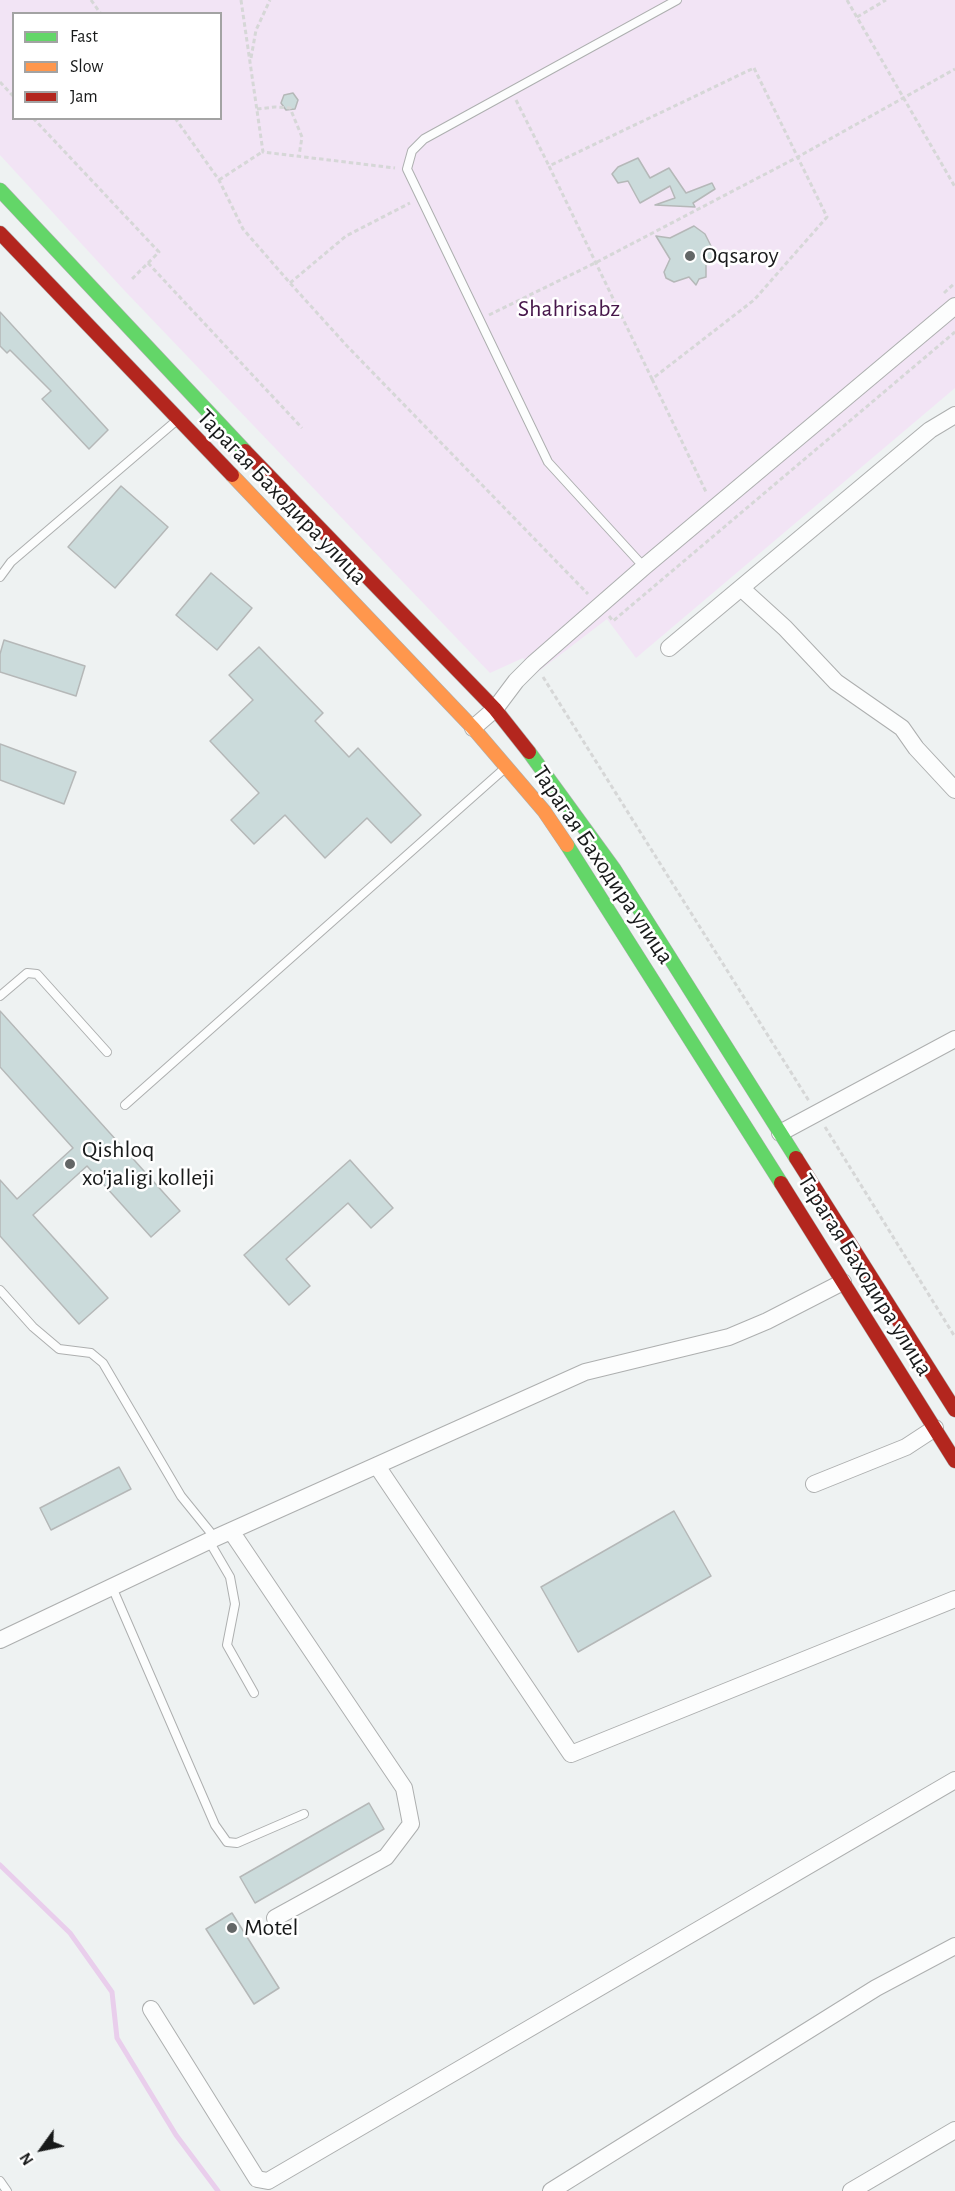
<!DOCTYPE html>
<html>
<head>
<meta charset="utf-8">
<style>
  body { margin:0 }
  #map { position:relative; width:955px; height:2191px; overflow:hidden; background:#eef2f2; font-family:"Alegreya Sans",sans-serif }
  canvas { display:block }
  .legend { position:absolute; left:12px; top:12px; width:210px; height:108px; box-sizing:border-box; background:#fff; border:2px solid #a3a3a3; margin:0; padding:8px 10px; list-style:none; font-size:18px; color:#181a1a }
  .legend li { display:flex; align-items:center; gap:12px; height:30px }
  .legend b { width:30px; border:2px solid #a3a3a3 }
  .north { position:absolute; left:12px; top:2119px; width:60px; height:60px; -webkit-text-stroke:4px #fff; paint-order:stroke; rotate:237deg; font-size:16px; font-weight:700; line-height:24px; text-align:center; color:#181a1a }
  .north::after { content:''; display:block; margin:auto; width:21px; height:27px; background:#181a1a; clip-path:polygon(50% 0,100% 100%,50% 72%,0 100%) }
</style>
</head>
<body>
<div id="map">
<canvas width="955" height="2191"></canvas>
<ul class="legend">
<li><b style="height:8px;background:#63d668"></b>Fast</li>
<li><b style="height:8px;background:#ff974d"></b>Slow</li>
<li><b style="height:8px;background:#b3261e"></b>Jam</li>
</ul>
<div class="north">N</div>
</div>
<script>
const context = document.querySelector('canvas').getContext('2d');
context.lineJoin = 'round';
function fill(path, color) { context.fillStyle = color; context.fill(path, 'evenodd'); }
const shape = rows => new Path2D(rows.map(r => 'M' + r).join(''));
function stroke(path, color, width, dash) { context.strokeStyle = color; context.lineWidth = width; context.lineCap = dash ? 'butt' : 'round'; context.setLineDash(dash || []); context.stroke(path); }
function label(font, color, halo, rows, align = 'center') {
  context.font = font + ' "Alegreya Sans",sans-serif'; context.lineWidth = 5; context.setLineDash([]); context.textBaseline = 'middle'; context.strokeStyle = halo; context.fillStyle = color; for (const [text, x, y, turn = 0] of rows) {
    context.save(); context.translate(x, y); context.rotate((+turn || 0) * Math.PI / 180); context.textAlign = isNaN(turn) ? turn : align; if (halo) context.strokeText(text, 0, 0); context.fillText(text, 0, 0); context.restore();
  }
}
const green = shape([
  [0,0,955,0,955,388,636,658,607,619,535,674,523,658,490,673,123,289,0,155],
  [14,14,220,14,220,118,14,118]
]);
const stream = shape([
  [0,1865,70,1933,112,1992,117,2038,176,2135,218,2191]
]);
const building = shape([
  [293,93,298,100,295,109,286,110,281,103,284,95,293,93],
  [638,158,650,178,669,168,686,193,712,183,715,189,693,203,695,207,655,205,675,198,670,186,640,203,628,181,618,183,612,174,618,167,638,158],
  [694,226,705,234,715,254,706,264,706,277,699,279,696,285,689,277,674,282,666,278,664,272,670,259,656,236,670,238,694,226],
  [0,312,108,430,89,449,42,399,51,391,10,350,7,353,0,346,0,312],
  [121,486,168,527,115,588,68,547,121,486],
  [211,573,252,608,217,650,176,615,211,573],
  [4,640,85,666,76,696,0,672,0,654,4,640],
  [259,647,323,713,315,721,349,757,358,748,421,815,391,843,367,818,325,858,285,815,254,844,231,820,259,793,210,741,253,700,229,675,259,647],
  [0,744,76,772,64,804,0,780,0,744],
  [0,1011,180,1211,151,1237,87,1166,33,1215,108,1298,79,1324,0,1236,0,1180,17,1199,73,1148,0,1067,0,1011],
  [350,1160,393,1208,371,1228,348,1203,286,1259,310,1286,289,1305,244,1255,350,1160],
  [119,1467,131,1489,51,1530,40,1508,119,1467],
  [674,1511,711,1576,578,1652,541,1587,674,1511],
  [369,1803,384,1829,255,1903,240,1877,369,1803],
  [232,1913,279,1988,254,2004,206,1929,232,1913]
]);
const path = shape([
  [91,0,101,14],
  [241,0,263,152,395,168],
  [847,0,955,187],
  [857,17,886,0],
  [251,58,256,30,270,0],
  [754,68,827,217,754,300,652,379,549,166,754,68],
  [0,82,14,97],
  [516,100,549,166],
  [257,109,275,107,290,108,302,137,299,156],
  [33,118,159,252,132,279],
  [175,118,219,180,243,229,290,283,347,346,588,594],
  [219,180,262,152],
  [148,263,302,428],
  [290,283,346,236,410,203],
  [944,293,955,283],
  [489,315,597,262,796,158,955,69],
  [652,379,707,494],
  [609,616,613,621,955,332],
  [543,677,809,1101],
  [825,1127,955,1337]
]);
const lane = shape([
  [644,567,548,462,407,169,412,151,424,139,677,0],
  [0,577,11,562,176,421],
  [0,996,27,973,37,974,107,1052],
  [125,1105,504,769],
  [0,1290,33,1327,59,1349,91,1353,103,1363,181,1496,215,1538],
  [209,1541,230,1577,235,1604,227,1645,254,1693],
  [112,1587,215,1825,227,1842,237,1843,304,1814],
  [0,2181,7,2191]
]);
const street = shape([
  [741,588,785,628,836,682,902,728,916,748,955,790],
  [669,648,930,430,955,415],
  [473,728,495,709,516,681,534,663,644,567,955,306],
  [780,1133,955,1039],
  [377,1466,571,1754,955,1599],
  [814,1484,906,1447,935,1428],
  [231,1531,404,1788,411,1824,386,1857,275,1918],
  [0,1640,215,1538,585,1372,729,1337,767,1321,843,1282],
  [151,2009,257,2179,268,2181,955,1780],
  [551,2191,876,1988,955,1946],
  [851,2191,955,2130]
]);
const fast = shape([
  [0,190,245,451],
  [529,752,614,869,796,1158],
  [567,845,781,1183]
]);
const slow = shape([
  [232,475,473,728,544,811,567,845]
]);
const jam = shape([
  [0,233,232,475],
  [245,451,495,709,529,752],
  [796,1158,955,1410],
  [781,1183,955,1461]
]);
const markers = [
  [690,256,6,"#636666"],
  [70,1164,6,"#636666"],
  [232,1928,6,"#636666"]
];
const poiNames = [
  ["Oqsaroy",702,256],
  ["Qishloq",82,1150],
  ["xo'jaligi kolleji",82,1178],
  ["Motel",244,1928]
];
const parkNames = [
  ["Shahrisabz",569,309]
];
const streetNames = [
  ["Тарагая Баходира улица",282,497,46],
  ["Тарагая Баходира улица",603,865,56],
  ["Тарагая Баходира улица",865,1275,58]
];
fill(green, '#f2e4f5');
stroke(stream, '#e9ceec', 5);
fill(building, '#cbdbdb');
stroke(building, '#b5b8b8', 1.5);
stroke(lane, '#adafaf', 10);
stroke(street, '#adafaf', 18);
stroke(fast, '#adafaf', 15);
stroke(slow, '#adafaf', 15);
stroke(jam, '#adafaf', 15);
stroke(path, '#d6d7d7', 3, [4.5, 3]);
stroke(lane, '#fcfdfd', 8);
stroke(street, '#fcfdfd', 16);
stroke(fast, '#63d668', 14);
stroke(slow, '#ff974d', 14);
stroke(jam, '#b3261e', 14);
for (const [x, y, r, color] of markers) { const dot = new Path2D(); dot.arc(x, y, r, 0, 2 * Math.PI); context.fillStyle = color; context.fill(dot); stroke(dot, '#fff', 2); }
label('24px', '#181a1a', '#fff', poiNames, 'left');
label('24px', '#47174b', '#fff', parkNames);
label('24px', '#181a1a', '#fff', streetNames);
</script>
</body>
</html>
